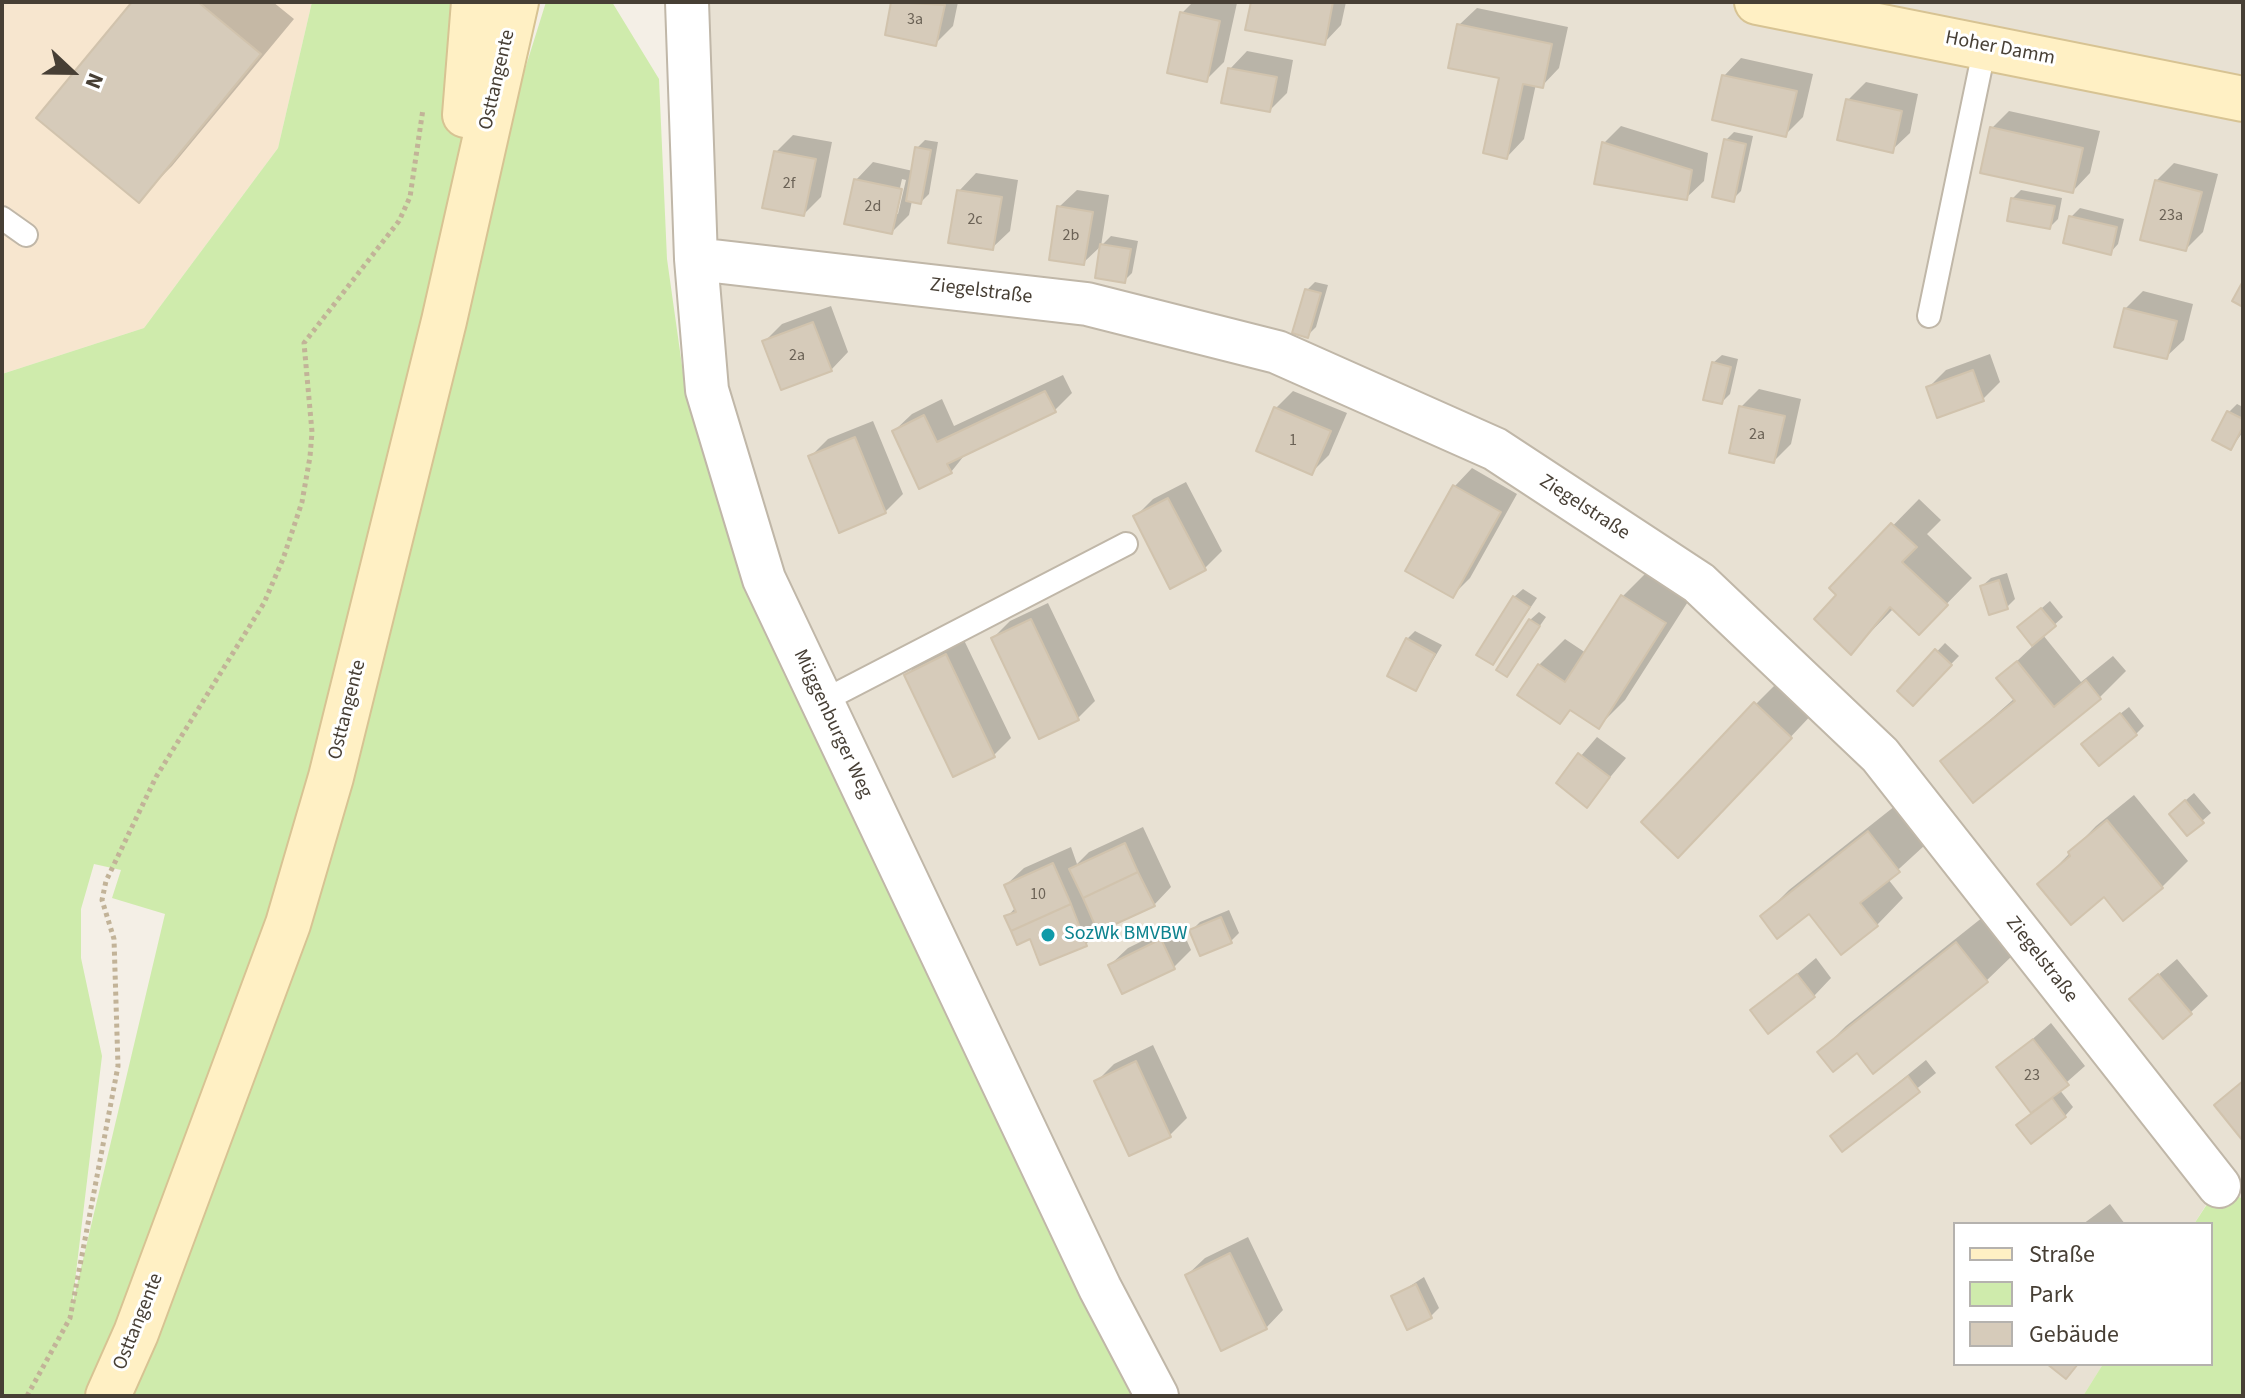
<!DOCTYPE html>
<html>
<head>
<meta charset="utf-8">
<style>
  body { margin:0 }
  #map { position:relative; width:2245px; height:1398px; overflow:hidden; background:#f4efe6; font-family:"Source Sans 3",sans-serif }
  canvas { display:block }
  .frame { position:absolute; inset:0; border:4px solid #473f35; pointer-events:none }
  .legend { position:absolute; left:1953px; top:1222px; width:260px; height:144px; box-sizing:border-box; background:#fff; border:2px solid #b5b2ae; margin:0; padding:10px 14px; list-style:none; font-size:24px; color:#473f35 }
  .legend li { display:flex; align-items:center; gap:16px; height:40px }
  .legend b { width:40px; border:2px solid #b5b2ae }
  .north { position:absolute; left:32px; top:32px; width:80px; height:80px; -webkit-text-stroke:6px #fff; paint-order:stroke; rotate:112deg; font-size:22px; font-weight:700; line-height:32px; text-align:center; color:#473f35 }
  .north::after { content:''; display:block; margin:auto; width:28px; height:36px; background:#473f35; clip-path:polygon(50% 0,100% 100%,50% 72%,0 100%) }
</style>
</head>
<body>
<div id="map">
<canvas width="2245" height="1398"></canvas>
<div class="frame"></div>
<ul class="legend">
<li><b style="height:10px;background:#fff0c4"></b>Straße</li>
<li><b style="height:22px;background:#cfebac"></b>Park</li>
<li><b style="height:22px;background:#d6cbba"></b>Gebäude</li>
</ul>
<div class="north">N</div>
</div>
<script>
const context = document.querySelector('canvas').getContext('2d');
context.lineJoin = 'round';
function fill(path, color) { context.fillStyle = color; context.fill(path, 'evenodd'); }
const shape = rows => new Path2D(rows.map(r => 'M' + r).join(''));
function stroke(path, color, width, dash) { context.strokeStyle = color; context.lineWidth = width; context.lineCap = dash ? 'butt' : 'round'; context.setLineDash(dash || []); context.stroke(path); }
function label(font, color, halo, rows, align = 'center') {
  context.font = font + ' "Source Sans 3",sans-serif'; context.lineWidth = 6; context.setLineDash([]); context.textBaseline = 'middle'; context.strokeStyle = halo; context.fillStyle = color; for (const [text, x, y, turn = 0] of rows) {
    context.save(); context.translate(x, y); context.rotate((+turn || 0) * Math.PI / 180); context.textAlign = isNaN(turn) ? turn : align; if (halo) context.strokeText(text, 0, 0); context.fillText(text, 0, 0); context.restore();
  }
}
const residential = shape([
  [687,2,2243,2,2243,1199,2218,1186,2194,1224,1955,1224,1955,1364,2103,1364,2083,1396,1157,1396,821,702,707,390]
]);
const commercial = shape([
  [2,2,312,2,278,148,144,328,2,374]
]);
const green = shape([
  [312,2,516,2,501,66,520,85,546,2,612,2,659,79,667,259,686,394,748,587,1136,1396,2,1396,2,374,144,328,278,148],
  [94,864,121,870,112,898,165,914,72,1306,102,1056,81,958,81,909],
  [2219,1186,2243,1199,2243,1396,2083,1396,2103,1364,2211,1364,2211,1224,2194,1224]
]);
const shadow = shape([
  [135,2,273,2,294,19,172,166,138,200],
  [893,2,958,2,953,26,935,44,887,34],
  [1193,2,1237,3,1224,62,1207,79,1182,13],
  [1253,2,1346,2,1341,25,1324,43],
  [1477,8,1568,27,1559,68,1542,86,1536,84,1524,139,1507,157,1501,77,1459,25],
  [1247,51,1293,60,1287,93,1270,110,1230,69],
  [1741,58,1813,74,1803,117,1786,134,1724,76],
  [1866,82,1918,94,1910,133,1892,150,1848,100],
  [2009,111,2100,131,2090,173,2073,191,1992,128],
  [1621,126,1708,153,1704,181,1686,198,1604,143],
  [1734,132,1753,136,1741,191,1733,199,1726,140],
  [793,135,832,142,821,197,804,214,776,152],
  [925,140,938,142,929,194,921,202,912,201,909,215,892,232,856,180,873,162,913,171,917,148],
  [902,179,906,180,898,214,894,214],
  [2174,163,2218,174,2203,232,2186,249,2156,181],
  [976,173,1018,180,1010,231,992,248,959,191],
  [1077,190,1109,195,1101,246,1083,263,1059,207],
  [2021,190,2062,198,2058,219,2050,227,2013,198],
  [2080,208,2124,219,2118,244,2110,253,2071,217],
  [1111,236,1138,241,1132,273,1124,281,1102,245],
  [1315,282,1328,285,1316,327,1308,335,1307,290],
  [2143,291,2193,304,2184,340,2166,357,2125,309],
  [831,306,848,352,831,370,765,341,782,324],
  [1990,354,2000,382,1983,399,1929,387,1946,370],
  [1722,355,1738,359,1730,394,1722,402,1713,363],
  [1063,375,1072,393,1054,411,967,452,951,472,894,431,912,414,942,399,954,426],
  [1759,389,1801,399,1791,444,1774,461,1741,407],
  [1293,391,1347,413,1329,455,1312,472,1276,408],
  [2237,404,2243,407,2243,432,2231,448,2229,412],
  [873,421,903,494,885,512,810,457,828,439],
  [1472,468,1517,494,1470,578,1453,595,1408,570,1455,486],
  [1186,482,1222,551,1204,569,1135,517,1153,499],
  [1919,499,1941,520,1927,534,1972,578,1919,632,1894,608,1851,652,1839,595,1832,588],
  [1649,570,1691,597,1625,700,1599,726,1572,709,1560,721,1539,665,1565,639,1586,653,1623,596],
  [2007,573,2015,599,2007,607,1982,586,1991,578],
  [1523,589,1537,598,1493,663,1514,597],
  [2050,601,2063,617,2043,635,2081,682,2113,656,2126,671,2100,697,1943,761,2015,698,1999,678,2034,645,2020,627],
  [1048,603,1095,701,1078,718,993,638,1010,621],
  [1539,612,1546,617,1506,674,1530,620],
  [1415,631,1442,645,1416,689,1407,639],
  [963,638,1011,738,994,755,906,675,924,658],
  [1945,643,1959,656,1913,703,1900,691],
  [1782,678,1816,710,1704,829,1756,704],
  [2129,707,2144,726,2136,734,2092,736],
  [1597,737,1626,758,1587,805,1558,783],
  [2194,793,2211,813,2202,821,2179,806],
  [2134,795,2188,861,2162,887,2105,894,2040,884,2096,826],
  [1895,806,1925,845,1888,879,1903,898,1877,925,1842,952,1810,911,1763,916,1789,890],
  [1143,827,1171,887,1154,905,1103,927,1086,944,1031,937,1007,917,1016,907,1006,885,1024,868,1071,847,1077,864,1089,852],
  [1229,910,1239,933,1231,941,1192,930,1200,922],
  [1983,917,2013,955,1986,981,1857,1050,1820,1052,1846,1026],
  [1179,923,1191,950,1174,967,1110,965,1128,948],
  [1816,958,1831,978,1814,996,1753,1011],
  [2177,959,2208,996,2190,1013,2150,982],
  [2051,1023,2085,1066,2059,1089,2073,1107,2065,1116,2033,1112,1999,1068],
  [1153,1045,1187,1118,1170,1135,1096,1082,1114,1064],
  [1926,1060,1936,1073,1843,1149,1833,1136],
  [2110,1204,2125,1224,2083,1224],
  [1248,1237,1283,1310,1266,1328,1187,1275,1205,1258],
  [1424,1277,1439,1308,1431,1316,1393,1297]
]);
const building = shape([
  [132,2,198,2,261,54,139,203,36,118,132,2],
  [891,2,945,5,936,46,885,35,891,2],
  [1251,2,1333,2,1325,45,1245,30,1251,2],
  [1180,12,1220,21,1207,82,1167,73,1180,12],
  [1457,24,1552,44,1543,88,1523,84,1507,159,1483,153,1499,78,1448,68,1457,24],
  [1228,68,1277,77,1270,112,1221,103,1228,68],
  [1722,75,1797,91,1786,137,1712,120,1722,75],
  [1846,99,1902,111,1893,153,1837,140,1846,99],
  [1990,127,2083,148,2073,193,1980,173,1990,127],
  [1724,139,1746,144,1734,202,1712,197,1724,139],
  [1602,142,1692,170,1687,200,1594,184,1602,142],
  [915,147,931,150,921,204,906,201,915,147],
  [774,151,816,159,804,216,762,208,774,151],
  [854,179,902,189,892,234,844,224,854,179],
  [2155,180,2202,192,2186,251,2140,240,2155,180],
  [957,190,1002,197,993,250,948,243,957,190],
  [2011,198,2055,206,2050,229,2007,221,2011,198],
  [1057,206,1093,212,1084,265,1049,260,1057,206],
  [2069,216,2117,227,2111,255,2063,243,2069,216],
  [1100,244,1131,249,1125,283,1095,278,1100,244],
  [2243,281,2243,307,2232,301,2243,281],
  [1305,289,1321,293,1308,338,1292,333,1305,289],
  [2124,308,2177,321,2167,359,2114,347,2124,308],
  [813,322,832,371,781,390,762,341,813,322],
  [1712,362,1731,367,1722,404,1703,400,1712,362],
  [1973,370,1984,401,1937,418,1926,387,1973,370],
  [1045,391,1056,412,947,464,952,473,919,489,892,431,924,415,937,442,1045,391],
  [1739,406,1785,416,1774,463,1729,453,1739,406],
  [1274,407,1331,431,1312,475,1256,451,1274,407],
  [2227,411,2243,419,2243,427,2231,450,2212,440,2227,411],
  [855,437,886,513,839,533,808,456,855,437],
  [1453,485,1501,512,1453,598,1405,571,1453,485],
  [1168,498,1206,570,1170,589,1133,516,1168,498],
  [1891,523,1917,547,1902,562,1948,605,1919,635,1890,607,1851,655,1814,619,1836,595,1829,588,1891,523],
  [1999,580,2008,609,1989,615,1980,586,1999,580],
  [1621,595,1666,623,1599,729,1570,710,1560,724,1517,695,1538,664,1565,682,1621,595],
  [1513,596,1530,607,1493,665,1476,655,1513,596],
  [2041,608,2056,626,2032,646,2017,627,2041,608],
  [1031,619,1079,720,1039,739,991,638,1031,619],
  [1529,619,1540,626,1507,677,1496,670,1529,619],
  [1406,638,1435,654,1416,691,1387,676,1406,638],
  [1935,649,1952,665,1913,706,1897,691,1935,649],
  [946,654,995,757,953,777,904,675,946,654],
  [2017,661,2054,707,2086,680,2101,699,1973,803,1940,761,2015,701,1996,678,2017,661],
  [1754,702,1792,738,1678,858,1641,822,1754,702],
  [2120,713,2137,735,2099,766,2081,744,2120,713],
  [1578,753,1610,777,1587,808,1556,783,1578,753],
  [2185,800,2204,823,2187,836,2169,814,2185,800],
  [2107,820,2163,888,2123,921,2104,897,2071,925,2037,884,2070,856,2068,852,2107,820],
  [1868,831,1900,872,1860,903,1878,926,1841,955,1809,914,1777,939,1760,916,1868,831],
  [1125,843,1138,872,1083,898,1069,869,1125,843],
  [1053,863,1071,904,1011,931,1004,916,1016,912,1004,885,1053,863],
  [1138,872,1155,906,1098,932,1083,898,1138,872],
  [1071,904,1087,946,1040,965,1030,939,1017,945,1011,931,1071,904],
  [1221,917,1232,943,1200,956,1189,930,1221,917],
  [1161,939,1175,969,1122,994,1108,965,1161,939],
  [1956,942,1988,982,1873,1074,1857,1053,1833,1072,1817,1052,1956,942],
  [1797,974,1815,997,1768,1034,1750,1010,1797,974],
  [2158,974,2192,1014,2163,1039,2129,999,2158,974],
  [2033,1039,2069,1085,2031,1113,1996,1067,2033,1039],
  [1136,1061,1171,1137,1129,1156,1094,1081,1136,1061],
  [1908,1076,1920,1092,1842,1152,1830,1136,1908,1076],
  [2243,1081,2243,1141,2214,1105,2243,1081],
  [2052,1098,2066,1117,2031,1144,2016,1125,2052,1098],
  [1230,1253,1267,1329,1221,1351,1185,1275,1230,1253],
  [1416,1284,1432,1318,1407,1330,1391,1296,1416,1284],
  [2047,1364,2078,1364,2066,1379,2047,1364]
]);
const path = shape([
  [27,1396,70,1318,118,1066,114,939,102,900,106,881,156,777,264,603,283,559,302,502,310,457,312,432,304,343,399,221,410,197,423,109]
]);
const service = shape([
  [2,218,26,235],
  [1929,316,1985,46],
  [821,702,1126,544]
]);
const minor = shape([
  [687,2,696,259,707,390,764,579,1100,1288,1157,1396],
  [696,259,1087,304,1277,352,1495,449,1699,583,1880,755,2219,1186]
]);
const secondary = shape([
  [1757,2,2243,99],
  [465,115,474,2],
  [108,1396,136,1333,288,924,331,777,444,321,516,2]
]);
const markers = [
  [1048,935,8,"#0f9aa8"]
];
const numberNames = [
  ["3a",915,20],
  ["2f",789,184],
  ["2d",873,207],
  ["23a",2171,216],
  ["2c",975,220],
  ["2b",1071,236],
  ["2a",797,356],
  ["2a",1757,435],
  ["1",1293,441],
  ["10",1038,895],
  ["23",2032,1076]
];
const streetNames = [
  ["Hoher Damm",2000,49,11],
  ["Osttangente",498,80,-77],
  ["Ziegelstraße",981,292,7],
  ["Ziegelstraße",1584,508,33],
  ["Osttangente",348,710,-76],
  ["Müggenburger Weg",832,724,65],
  ["Ziegelstraße",2041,960,52],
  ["Osttangente",139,1322,-68]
];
const cultureNames = [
  ["SozWk BMVBW",1064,935]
];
fill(residential, '#e8e1d3');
fill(commercial, '#f7e6cf');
fill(green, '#cfebac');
fill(shadow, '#0003');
fill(building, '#d6cbba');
stroke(building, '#d1c3ad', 2);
stroke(service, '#c0b7a8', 26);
stroke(minor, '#c0b7a8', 46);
stroke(secondary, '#d7c393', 48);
stroke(path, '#c2b398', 5, [4, 4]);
stroke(service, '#fff', 22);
stroke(minor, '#fff', 42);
stroke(secondary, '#fff0c4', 44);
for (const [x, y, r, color] of markers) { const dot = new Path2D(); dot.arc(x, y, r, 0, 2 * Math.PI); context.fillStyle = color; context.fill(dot); stroke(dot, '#fff', 3); }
label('16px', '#6b6256', null, numberNames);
label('20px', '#473f35', '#fff', streetNames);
label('20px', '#0d838f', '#fff', cultureNames, 'left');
</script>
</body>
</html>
